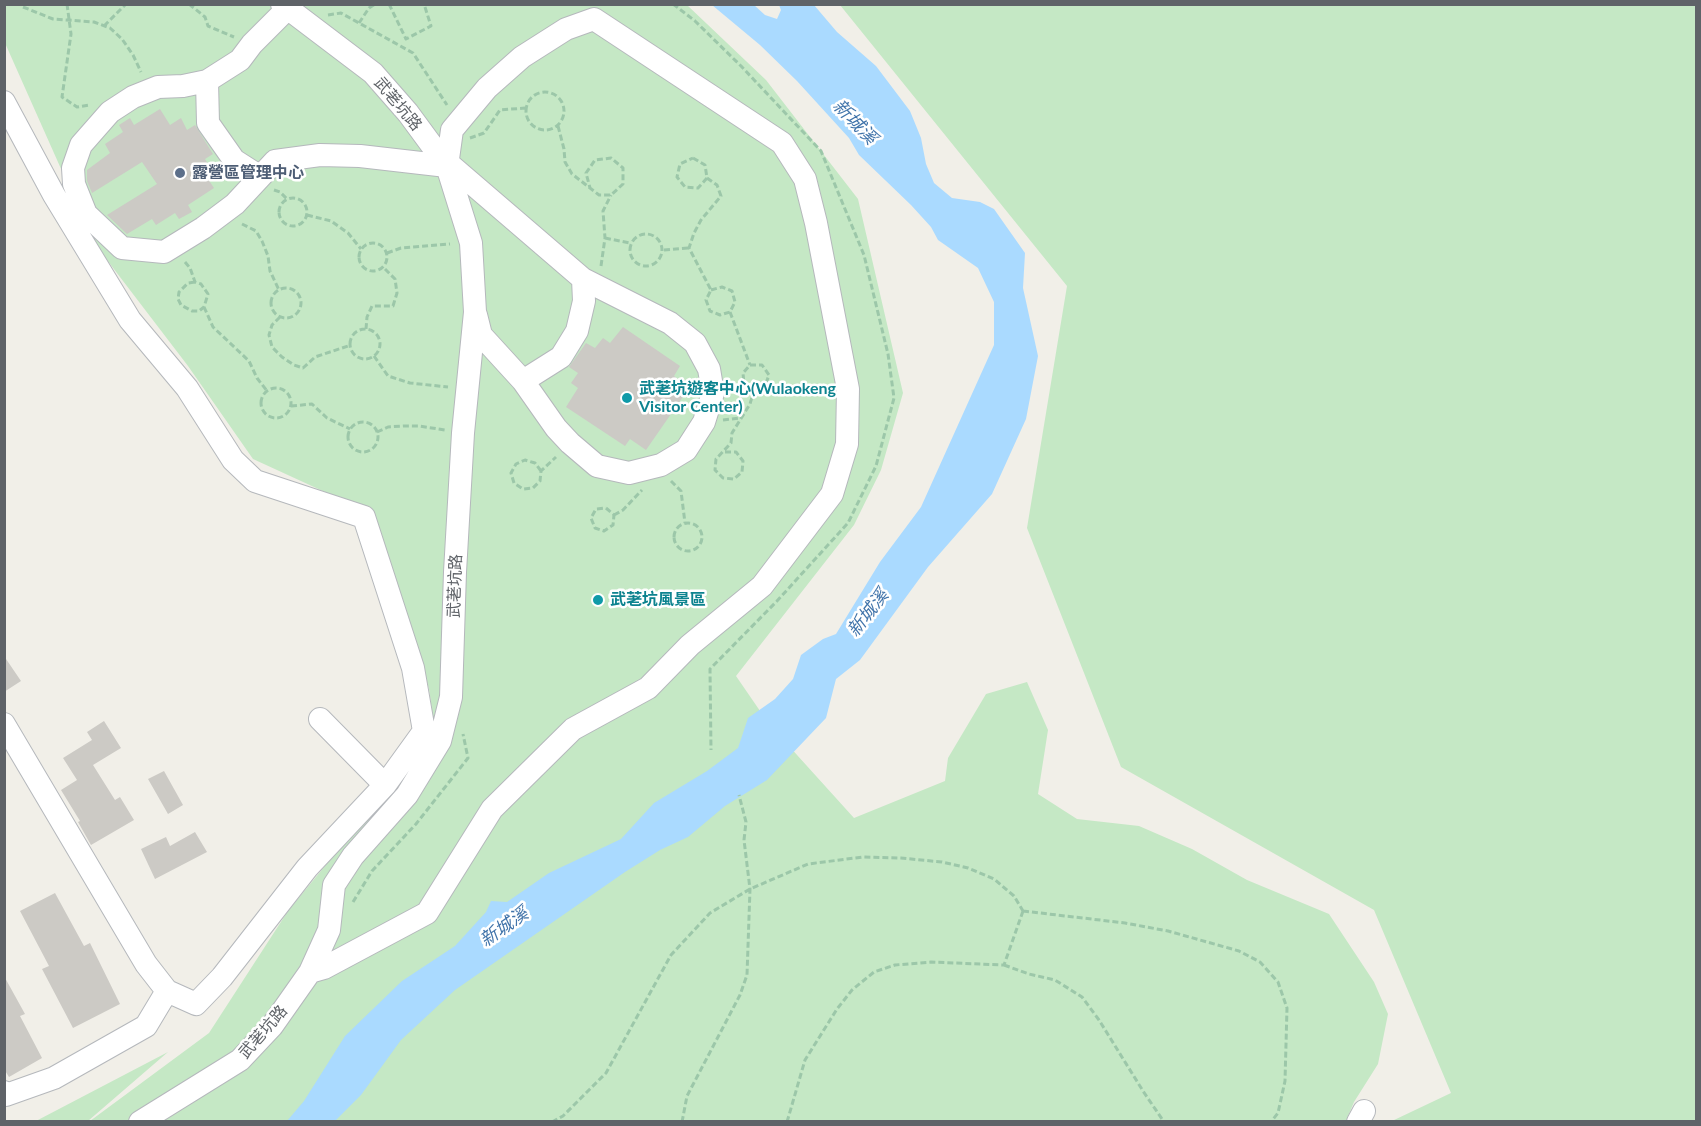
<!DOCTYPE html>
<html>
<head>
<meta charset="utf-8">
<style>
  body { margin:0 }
  #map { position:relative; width:1701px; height:1126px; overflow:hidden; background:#f1efe8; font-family:Lato,sans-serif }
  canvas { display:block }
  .frame { position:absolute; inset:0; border:6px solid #5f6368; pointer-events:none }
</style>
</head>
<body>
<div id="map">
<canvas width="1701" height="1126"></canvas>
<div class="frame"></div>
</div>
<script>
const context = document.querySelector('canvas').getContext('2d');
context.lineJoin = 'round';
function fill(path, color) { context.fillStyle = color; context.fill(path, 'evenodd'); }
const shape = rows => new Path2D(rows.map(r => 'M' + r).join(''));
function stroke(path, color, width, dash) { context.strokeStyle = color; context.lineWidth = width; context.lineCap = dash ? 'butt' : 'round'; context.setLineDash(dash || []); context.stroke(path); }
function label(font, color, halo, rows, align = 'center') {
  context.font = font + ' Lato,"Noto Sans TC",sans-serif'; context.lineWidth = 5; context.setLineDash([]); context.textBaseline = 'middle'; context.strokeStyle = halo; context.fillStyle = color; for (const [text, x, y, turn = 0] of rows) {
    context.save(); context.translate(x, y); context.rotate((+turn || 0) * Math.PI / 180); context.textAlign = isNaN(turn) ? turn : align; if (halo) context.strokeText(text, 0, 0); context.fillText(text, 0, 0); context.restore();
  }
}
const green = shape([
  [4,5,687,5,766,80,858,199,903,393,881,470,854,525,736,676,769,724,854,818,945,781,948,758,986,694,1027,682,1048,730,1038,794,1077,819,1139,826,1192,849,1247,880,1329,914,1374,982,1388,1014,1378,1064,1354,1102,1346,1121,90,1121,209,1033,288,911,435,732,429,689,375,515,253,459,188,366,94,243,5,43],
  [840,5,1696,5,1696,1121,1392,1121,1451,1093,1374,910,1121,767,1027,528,1067,286],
  [168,1052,88,1121,36,1121]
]);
const water = shape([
  [712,5,754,5,765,15,777,19,781,10,779,5,814,5,837,32,876,66,910,111,921,138,926,164,934,183,952,198,980,202,994,209,1025,253,1023,288,1038,356,1026,419,992,494,928,567,860,660,836,679,826,718,767,780,725,806,688,837,660,850,625,872,455,990,401,1040,361,1095,335,1121,287,1121,304,1101,345,1036,402,981,455,946,486,912,491,901,507,902,549,873,621,839,654,803,707,771,738,748,748,718,775,699,793,679,801,655,823,639,836,634,880,562,921,507,994,345,994,302,978,268,938,240,931,227,911,205,859,155,849,138,797,81,760,45]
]);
const building = shape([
  [160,109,170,125,181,118,187,130,195,125,213,154,205,159,213,172,206,176,214,188,188,205,192,212,179,219,175,213,156,225,152,219,127,234,107,215,157,184,142,162,92,193,87,181,87,170,110,153,105,144,123,132,119,125,130,118,134,125],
  [623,327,680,366,674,376,689,388,646,450,630,439,625,446,566,407,578,388,571,383,578,373,569,367,586,343,595,348,603,338,610,343],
  [4,656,21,681,4,692],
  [104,721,121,748,93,765,115,800,120,797,134,820,91,845,78,822,80,821,61,790,77,780,63,758,92,740,87,732],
  [164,771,183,805,168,814,148,779],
  [195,832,207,852,155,879,141,849,166,837,170,846],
  [55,893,84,946,90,943,120,1004,73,1028,42,969,49,966,20,911],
  [4,976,25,1014,20,1016,42,1058,9,1077,4,1069]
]);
const path = shape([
  [67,4,71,34,62,97,77,107,90,105],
  [189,4,205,17,208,26,234,37],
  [389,4,406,39,431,26,424,4],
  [673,4,695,21,741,66,821,151,864,255,888,354,894,398,876,466,848,523,777,601,710,669,711,750],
  [23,7,53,19,94,22,110,28,122,39,133,55,141,72],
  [328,15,341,13,413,53,447,105],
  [359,23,369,8,375,4],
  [104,26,126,4],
  '526 111a19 19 0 1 1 38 0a19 19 0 1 1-38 0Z',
  [558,126,564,149,565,162,572,174,599,195,611,195,623,184,623,168,611,158,595,160,586,173,590,188],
  [470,138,484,133,500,110,525,108],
  [693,158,705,165,707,178,698,188,685,187,677,177,680,164,693,158],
  [707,178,717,185,721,196,701,220,694,233,689,248,711,290,706,300,710,311,720,315,730,312,735,302,732,291,722,287,711,290],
  [274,190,280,192,287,199],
  '279 212a14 14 0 1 1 28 0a14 14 0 1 1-28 0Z',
  [307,215,331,221,348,233,361,249],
  [242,224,256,231,262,241,268,256,270,271,279,290],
  '630 250a16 16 0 1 1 32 0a16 16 0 1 1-32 0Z',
  [605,238,630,243],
  '359 257a14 14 0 1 1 28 0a14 14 0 1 1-28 0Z',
  [664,250,689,248],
  [387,253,401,248,450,244],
  [185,262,190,268,195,282,201,284,208,294,204,307,199,311,192,311,181,305,178,299,179,292,188,283,195,282],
  [601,266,605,238,603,211,611,195],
  '271 303a15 15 0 1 1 30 0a15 15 0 1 1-30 0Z',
  [204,307,213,327,249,361,257,378,267,391],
  [730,312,750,365],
  [280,317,272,325,269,335,272,347,282,357,294,365,303,368,315,357,351,345],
  [366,329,367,317,372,306,393,306,397,293,395,279,383,267],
  '350 344a15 15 0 1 1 30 0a15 15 0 1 1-30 0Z',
  [374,356,388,376,410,383,448,387],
  [750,365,762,365,769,375,765,386,754,390,744,384,743,373,750,365],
  '261 403a15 15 0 1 1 30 0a15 15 0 1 1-30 0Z',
  [291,406,312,404,327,418,350,429],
  [723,420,740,418],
  '348 437a15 15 0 1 1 30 0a15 15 0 1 1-30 0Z',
  [377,432,388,427,403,426,419,426,445,430],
  [725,452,736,452,743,461,742,472,734,479,723,478,715,470,716,459,731,443,732,433,750,404,754,390],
  [541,471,535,463,525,460,516,464,511,473,514,483,523,489,533,488,540,481,541,471,556,457],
  [671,481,681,491,685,523],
  [606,508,614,515,613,525,604,531,595,528,591,518,596,509,606,508],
  [614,515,623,510,642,490],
  '674 537a14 14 0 1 1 28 0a14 14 0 1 1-28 0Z',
  [353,902,372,871,416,824,468,758,463,734],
  [1023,911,1125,923,1168,931,1239,951,1260,962,1278,982,1287,1008,1285,1081,1278,1113,1271,1122],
  [1004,965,1029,974,1055,980,1082,997,1099,1020,1143,1091,1164,1122],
  [552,1122,563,1116,606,1073,671,955,710,913,750,889,808,864,863,857,901,858,942,862,968,868,994,879,1014,896,1023,911],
  [682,1122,687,1096,740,995,747,975,750,889,744,840,746,822,739,795],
  [787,1122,805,1060,837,1009,852,990,874,972,895,965,931,962,1004,965,1023,911]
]);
const minor = shape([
  [207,81,183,86,158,87,133,97,110,112,81,145,73,168,74,184,86,214,122,248,164,252,203,228,235,204,275,161,320,155,360,156,447,166,452,130,487,88,522,57,566,29,594,19,782,143,805,179,816,223,848,389,847,444,832,494,762,586,690,645,648,688,573,729,492,809,427,913,324,968,310,972],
  [4,102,54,195,130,320,187,388,233,460,255,481,364,517,413,668,424,731,385,785,307,868,222,977,196,1004,167,991,146,964,4,724],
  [447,166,448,163,583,279,670,323,695,343,709,369,713,393,704,422,686,450,661,465,629,473,597,466,570,443,556,428,523,381,561,357,577,331,584,301,583,279],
  [259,176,234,160,208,123,207,81,240,60,252,44,287,9],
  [476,315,481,335,523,381],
  [320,719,385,785],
  [4,1092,6,1095,54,1078,146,1026,167,991],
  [140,1122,240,1060,272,1026,310,972,329,930,334,885,353,856,407,795,440,741,451,697,455,572,463,433,475,312,471,243,447,166,408,113,373,73,282,4],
  [1358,1122,1364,1111]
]);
const markers = [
  [180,173,6,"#5c6f8a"],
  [627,398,6,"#0f9aa8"],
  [598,600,6,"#0f9aa8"]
];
const streetNames = [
  ["武荖坑路",398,104,50],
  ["武荖坑路",455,586,-88],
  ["武荖坑路",263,1032,-49]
];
const serviceNames = [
  ["露營區管理中心",192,173]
];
const cultureNames = [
  ["武荖坑遊客中心(Wulaokeng",639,389],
  ["Visitor Center)",639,407],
  ["武荖坑風景區",610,600]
];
const waterNames = [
  ["新城溪",855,122,46],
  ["新城溪",868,613,-52],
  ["新城溪",504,927,-35]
];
fill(green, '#c5e8c5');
fill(water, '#aadaff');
fill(building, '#cccac5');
stroke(minor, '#b5b8bc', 24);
stroke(path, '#9cc7a9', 3, [6, 3]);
stroke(minor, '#fff', 22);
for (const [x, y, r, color] of markers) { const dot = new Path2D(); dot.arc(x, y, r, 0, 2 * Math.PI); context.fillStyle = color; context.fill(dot); stroke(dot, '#fff', 2); }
label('16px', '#5f6368', '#fff', streetNames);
label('bold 16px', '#4e5e75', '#fff', serviceNames, 'left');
label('bold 16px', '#0d838f', '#fff', cultureNames, 'left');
label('italic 18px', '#4174aa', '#fff', waterNames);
</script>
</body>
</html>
